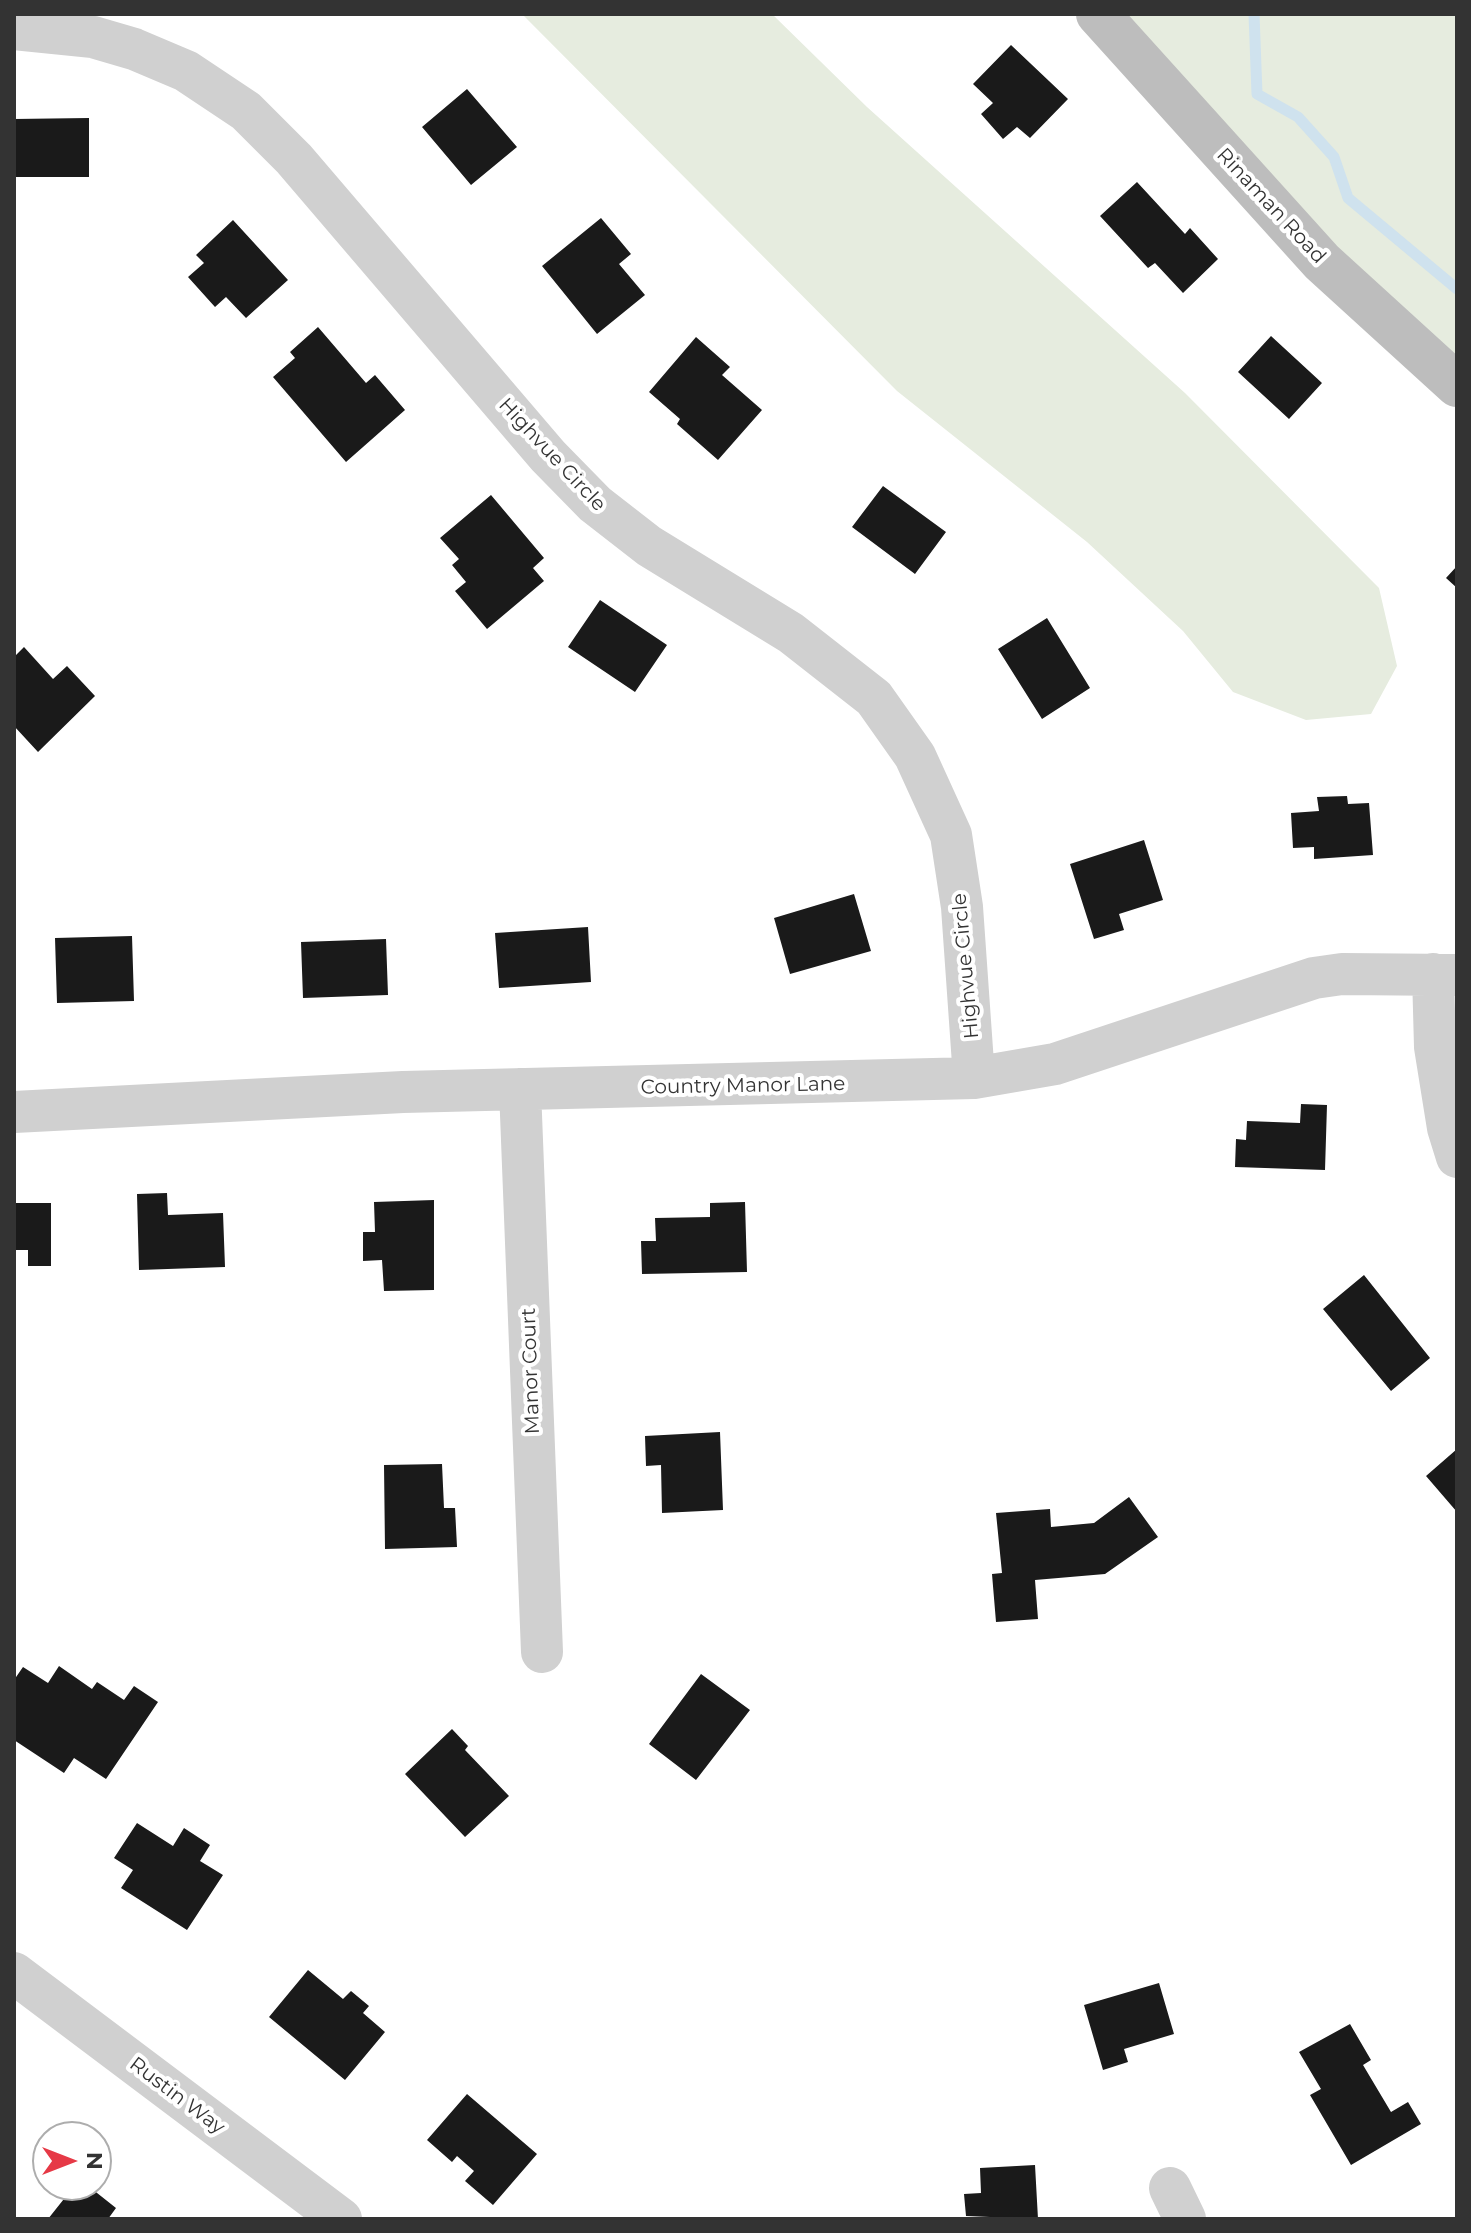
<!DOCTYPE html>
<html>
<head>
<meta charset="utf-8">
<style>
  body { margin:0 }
  #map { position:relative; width:1471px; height:2233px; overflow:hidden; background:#fff; font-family:Montserrat,sans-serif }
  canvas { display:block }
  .frame { position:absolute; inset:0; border:16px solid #333; pointer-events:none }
  .north { position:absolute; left:32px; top:2121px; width:80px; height:80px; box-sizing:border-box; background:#fff; border:2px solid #adadad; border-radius:50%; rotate:90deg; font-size:22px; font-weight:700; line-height:32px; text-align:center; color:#333 }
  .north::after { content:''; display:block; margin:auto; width:28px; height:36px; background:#e63946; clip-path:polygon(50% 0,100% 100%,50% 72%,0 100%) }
</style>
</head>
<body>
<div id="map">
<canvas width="1471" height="2233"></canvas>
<div class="frame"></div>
<div class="north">N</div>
</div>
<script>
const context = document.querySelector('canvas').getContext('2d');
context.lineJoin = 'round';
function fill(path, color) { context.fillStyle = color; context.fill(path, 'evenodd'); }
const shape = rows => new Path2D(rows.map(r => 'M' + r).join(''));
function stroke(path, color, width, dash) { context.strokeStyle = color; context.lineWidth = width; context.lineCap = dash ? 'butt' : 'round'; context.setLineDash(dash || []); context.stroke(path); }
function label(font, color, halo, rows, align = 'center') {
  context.font = font + ' Montserrat,sans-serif'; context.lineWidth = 8; context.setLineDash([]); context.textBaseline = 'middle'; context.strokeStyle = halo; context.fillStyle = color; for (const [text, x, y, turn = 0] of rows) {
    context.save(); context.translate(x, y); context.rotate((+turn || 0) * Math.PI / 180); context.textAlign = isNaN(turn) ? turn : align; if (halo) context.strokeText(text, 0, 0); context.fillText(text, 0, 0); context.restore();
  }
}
const green = shape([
  [522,14,772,14,867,107,1185,393,1379,588,1397,666,1371,714,1306,720,1233,692,1183,631,1087,542,897,391],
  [1098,14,1457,14,1457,385]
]);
const stream = shape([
  [1254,14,1257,94,1298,117,1334,157,1348,198,1457,289]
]);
const building = shape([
  [1011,45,1068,99,1030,138,1017,127,1003,139,981,114,993,103,973,84],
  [467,89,517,147,471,185,422,127],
  [89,118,89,177,14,177,14,119],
  [1137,182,1185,234,1190,228,1218,259,1183,293,1155,263,1148,268,1100,216],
  [601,218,631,254,619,264,645,295,597,334,542,266],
  [233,220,288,280,246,318,226,297,215,307,188,277,204,263,196,255],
  [318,327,366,383,375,375,405,410,346,462,273,377,295,358,290,352],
  [1271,336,1322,383,1289,419,1238,372],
  [696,337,730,367,722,375,762,410,718,460,677,424,680,419,649,392],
  [883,486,946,532,915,574,852,527],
  [491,495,544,558,533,568,544,581,487,629,455,591,466,582,452,565,459,559,440,538],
  [1457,566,1457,588,1446,578],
  [600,600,667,645,635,692,568,647],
  [1047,618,1090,688,1042,719,998,649],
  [24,647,53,679,67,666,95,696,38,752,14,726,14,657],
  [1347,796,1348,804,1369,803,1373,855,1314,859,1314,847,1293,848,1291,813,1319,811,1317,797],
  [1144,840,1163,900,1119,914,1124,930,1094,939,1070,864],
  [854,894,871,951,790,974,774,918],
  [588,927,591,982,499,988,495,933],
  [132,936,134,1001,57,1003,55,938],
  [386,939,388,995,303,998,301,942],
  [1301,1104,1327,1105,1325,1170,1235,1167,1236,1139,1246,1140,1247,1121,1300,1123],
  [167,1193,168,1215,223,1213,225,1267,139,1270,137,1194],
  [434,1200,434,1290,384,1291,382,1260,363,1261,363,1232,375,1232,374,1202],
  [745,1202,747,1272,642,1274,641,1241,656,1241,655,1218,710,1217,710,1203],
  [14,1203,51,1203,51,1266,28,1266,28,1250,14,1250],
  [1364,1275,1430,1358,1391,1391,1323,1309],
  [720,1432,723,1510,662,1513,661,1465,646,1466,645,1436],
  [1457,1449,1457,1512,1426,1476],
  [442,1464,444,1508,455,1508,457,1547,385,1549,384,1465],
  [1129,1497,1158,1537,1105,1574,1035,1580,1038,1619,996,1622,992,1574,1002,1573,996,1513,1050,1509,1051,1527,1094,1523],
  [59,1666,92,1689,97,1682,124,1700,134,1686,158,1702,106,1779,74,1758,64,1773,14,1740,14,1680,23,1667,48,1683],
  [701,1674,750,1710,696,1780,649,1744],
  [452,1729,468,1746,465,1750,509,1796,465,1837,405,1774],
  [137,1823,173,1846,184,1828,210,1845,200,1861,223,1875,187,1930,121,1888,133,1870,114,1858],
  [308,1970,343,1999,351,1991,369,2006,363,2013,385,2032,345,2080,269,2017],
  [1159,1983,1174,2034,1124,2049,1128,2062,1103,2070,1084,2005],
  [1350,2024,1371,2060,1363,2065,1391,2112,1408,2102,1421,2124,1351,2165,1310,2095,1321,2089,1299,2052],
  [467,2094,537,2154,493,2205,465,2181,474,2171,457,2156,452,2162,427,2140],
  [1035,2165,1038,2219,966,2216,964,2194,981,2193,980,2168],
  [75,2185,87,2185,116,2208,108,2219,48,2219]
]);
const street = shape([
  [14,29,93,37,134,49,186,71,246,111,294,159,548,456,595,504,649,546,791,633,874,698,915,756,951,835,962,907,974,1078],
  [1433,974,1435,1047,1448,1128,1457,1157],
  [520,1089,542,1652],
  [14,1112,403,1092,974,1078,1055,1064,1314,978,1342,974,1457,975],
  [14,1973,341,2219],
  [1170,2188,1185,2219]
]);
const secondary = shape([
  [1098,14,1322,262,1457,385]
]);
const streetNames = [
  ["Rinaman Road",1271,206,47],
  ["Highvue Circle",552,455,47],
  ["Highvue Circle",966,966,-95],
  ["Country Manor Lane",743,1086,-1],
  ["Manor Court",531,1371,-92],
  ["Rustin Way",177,2096,37]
];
fill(green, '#e6ecdf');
stroke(stream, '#cfe2ee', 11);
fill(building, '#1a1a1a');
stroke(street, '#d0d0d0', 42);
stroke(secondary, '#bdbdbd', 44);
label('20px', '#333', '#fff', streetNames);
</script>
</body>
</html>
